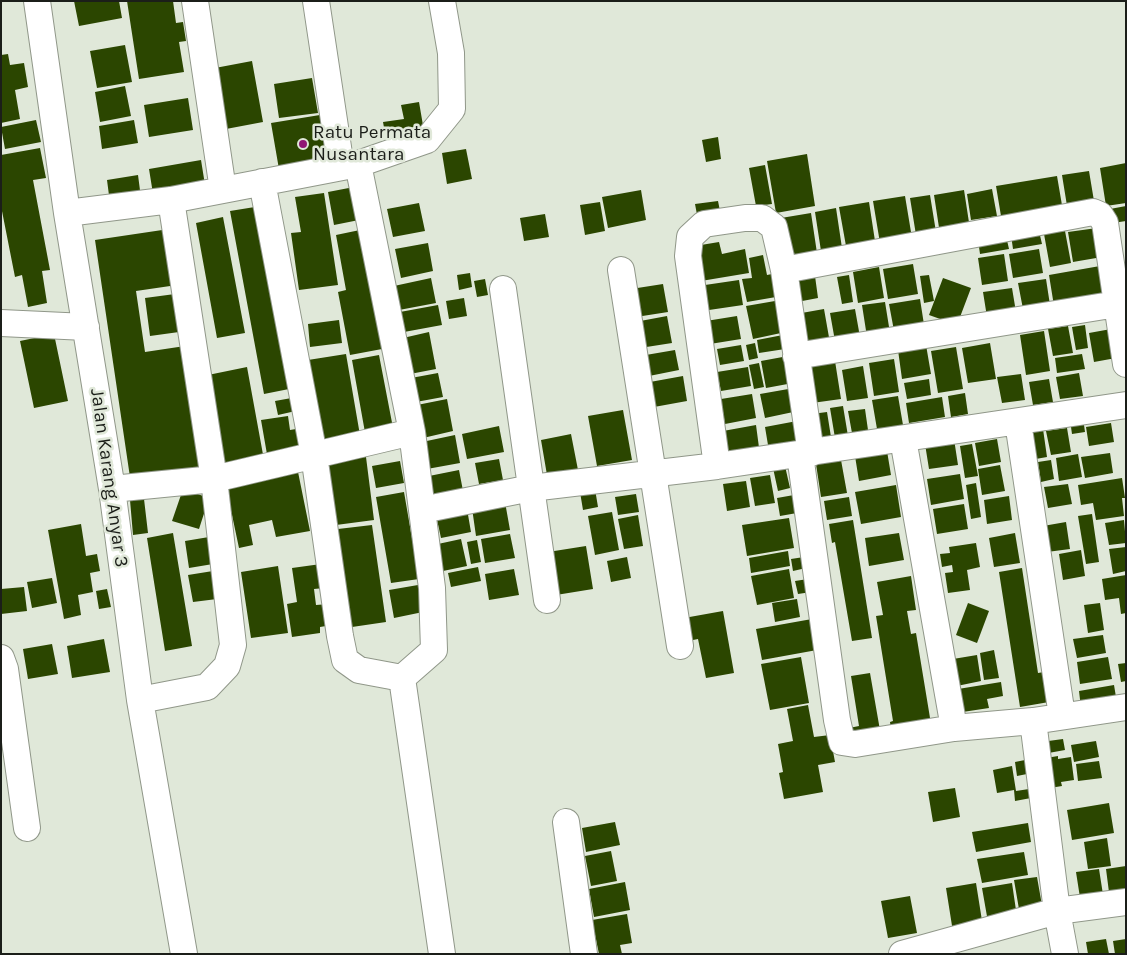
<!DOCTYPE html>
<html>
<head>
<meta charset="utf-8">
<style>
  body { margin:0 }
  #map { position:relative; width:1127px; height:955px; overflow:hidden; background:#e0e8d9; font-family:Karla,sans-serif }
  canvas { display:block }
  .frame { position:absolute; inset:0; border:2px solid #1b1e19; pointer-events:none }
</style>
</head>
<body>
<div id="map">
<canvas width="1127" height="955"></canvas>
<div class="frame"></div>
</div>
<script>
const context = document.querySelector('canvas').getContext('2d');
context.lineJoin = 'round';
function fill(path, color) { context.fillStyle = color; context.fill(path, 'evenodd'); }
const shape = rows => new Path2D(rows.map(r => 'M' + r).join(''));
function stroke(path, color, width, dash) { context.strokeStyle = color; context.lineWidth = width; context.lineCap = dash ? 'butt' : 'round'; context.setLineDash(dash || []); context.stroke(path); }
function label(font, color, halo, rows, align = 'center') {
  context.font = font + ' Karla,sans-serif'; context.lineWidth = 5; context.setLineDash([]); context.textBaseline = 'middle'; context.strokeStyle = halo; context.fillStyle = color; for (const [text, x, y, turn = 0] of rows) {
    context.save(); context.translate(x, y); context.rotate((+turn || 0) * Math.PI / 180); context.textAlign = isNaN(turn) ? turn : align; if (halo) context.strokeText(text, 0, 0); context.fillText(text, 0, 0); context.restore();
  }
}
const building = shape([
  [74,1,119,1,122,18,79,26],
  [127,1,173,1,176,23,183,22,186,41,179,42,184,72,139,79],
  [125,45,132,82,97,88,90,51],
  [8,54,10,65,24,63,28,87,15,90,20,119,1,123,1,55],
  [252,61,263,122,226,129,215,68],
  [312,78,318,113,279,118,274,84],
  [125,86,131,116,100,122,95,92],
  [188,98,193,130,149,137,144,105],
  [419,102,425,137,387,144,383,122,404,119,401,105],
  [326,114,335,165,280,175,271,123],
  [36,120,41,142,5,149,1,127],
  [134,120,138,143,102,149,99,126],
  [718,137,721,159,706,162,702,140],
  [40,148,46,178,33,180,50,270,42,271,47,303,28,307,22,275,15,277,1,206,1,155],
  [466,149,472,179,447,184,442,153],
  [807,154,815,206,776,213,767,161],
  [201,160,206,191,154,200,149,169],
  [1126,163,1126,203,1106,206,1100,168],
  [765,165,772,204,756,206,749,168],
  [1089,171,1095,207,1068,212,1062,175],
  [138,175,141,198,110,203,107,180],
  [1057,176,1063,211,1002,222,996,186],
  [354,187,359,220,334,225,328,192],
  [992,189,997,216,971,220,967,194],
  [641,190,646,220,608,228,602,197],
  [964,190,970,229,940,234,934,195],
  [324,193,338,285,299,290,291,233,301,232,295,197],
  [930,195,936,232,916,235,910,198],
  [905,196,912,238,880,243,873,201],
  [718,201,721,216,698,220,695,204],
  [600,202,605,231,585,235,580,205],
  [869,202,875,241,846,246,839,207],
  [419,203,425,231,393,237,387,209],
  [261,206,294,388,264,394,230,211],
  [1126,206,1126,221,1113,223,1110,209],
  [836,208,842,248,821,251,815,212],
  [811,213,817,253,788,258,781,218],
  [545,214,549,237,524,241,520,218],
  [223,217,245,333,217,338,196,223],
  [1097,228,1102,257,1073,262,1068,232],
  [169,229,177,285,136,291,145,352,185,346,203,473,131,484,95,240],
  [360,230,382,349,350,355,338,292,346,290,336,235],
  [1039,231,1042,244,1013,249,1011,235],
  [1065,231,1071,263,1050,267,1044,234],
  [1006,236,1009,249,980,254,978,240],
  [719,242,722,254,745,249,749,273,701,281,695,246],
  [428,243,433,271,401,278,395,249],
  [1039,249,1043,273,1013,278,1009,254],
  [1004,254,1008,281,982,285,978,258],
  [763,255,767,275,772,274,776,297,747,302,742,279,752,278,749,258],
  [913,264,918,294,888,299,883,269],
  [1100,266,1105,297,1054,306,1049,275],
  [879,267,884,298,858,303,853,272],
  [470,273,472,287,459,290,457,275],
  [849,275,853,302,842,304,837,277],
  [929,275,934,301,924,303,920,276],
  [815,276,818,298,797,302,793,280],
  [431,278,436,303,399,310,394,286],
  [943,278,971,288,957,325,929,315],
  [485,279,488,295,477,297,474,281],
  [1046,279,1050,305,1023,309,1018,283],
  [739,280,743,305,709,310,705,285],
  [663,284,668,312,636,317,631,289],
  [1012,288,1016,312,987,317,983,292],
  [175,294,179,332,150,336,145,298],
  [464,298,467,316,449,319,446,301],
  [920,299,925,331,895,336,889,304],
  [775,301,781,333,753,339,746,306],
  [885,302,890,333,867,337,862,305],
  [438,305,442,325,404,332,400,312],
  [824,309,830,343,802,348,796,314],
  [855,309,860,337,835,341,830,313],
  [667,316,672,343,640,348,635,322],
  [737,316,741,339,710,344,706,321],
  [339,320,342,343,310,347,308,324],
  [1085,325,1088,348,1076,350,1072,327],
  [1068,326,1073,353,1053,356,1048,329],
  [1111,329,1116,358,1094,362,1089,333],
  [1044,331,1050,371,1026,375,1020,335],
  [429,332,436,369,410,374,403,338],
  [54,334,68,401,34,408,20,341],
  [783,335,785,349,759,353,757,340],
  [755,343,758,358,749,360,746,345],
  [990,343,996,379,968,383,962,348],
  [741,345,744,361,720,365,717,349],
  [926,345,931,374,902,379,898,350],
  [956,347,963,389,938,393,931,351],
  [675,350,679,370,644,377,640,356],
  [346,354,361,441,323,447,308,360],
  [1082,354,1085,369,1057,373,1055,358],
  [379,355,394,433,366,438,352,360],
  [788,356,793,383,766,388,761,361],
  [894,359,899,392,874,396,869,363],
  [835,361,841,399,812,403,806,366],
  [759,363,764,387,754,389,749,365],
  [863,366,868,398,847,401,842,370],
  [247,367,264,460,225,467,208,375],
  [748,367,751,386,721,391,717,372],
  [438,373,443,397,416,402,411,378],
  [1079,373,1083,396,1060,399,1056,377],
  [1021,374,1025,400,1002,403,997,377],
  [683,376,687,401,654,407,650,382],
  [929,379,931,395,907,399,904,383],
  [1049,379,1053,402,1033,405,1029,382],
  [794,388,798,411,765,418,760,394],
  [965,393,968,414,951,417,948,396],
  [752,394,756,418,725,424,721,399],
  [898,396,903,425,877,429,872,400],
  [297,397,300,410,278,415,275,401],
  [942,397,945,417,909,423,906,403],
  [447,399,453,431,423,438,417,405],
  [843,406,848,436,835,438,830,408],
  [865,409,868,430,852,433,848,411],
  [623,410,632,460,597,466,588,416],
  [827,412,831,437,817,439,812,414],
  [288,416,290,430,302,428,307,453,268,460,261,420],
  [1083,418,1085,432,1072,434,1070,420],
  [797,421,801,444,769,451,765,427],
  [1111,423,1114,442,1089,446,1086,427],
  [756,425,760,455,728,460,723,431],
  [499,426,504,452,467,459,462,434],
  [1067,428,1071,452,1051,455,1046,431],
  [1043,429,1047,457,1030,460,1025,432],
  [571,434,578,470,547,475,541,440],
  [455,435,460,463,427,469,422,442],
  [954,439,958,465,929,469,925,444],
  [997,439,1001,462,979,466,975,443],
  [972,444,978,476,965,478,960,446],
  [887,451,891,475,859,481,855,456],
  [1110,453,1113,473,1085,478,1081,457],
  [1078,454,1082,477,1059,481,1056,458],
  [366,457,374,520,336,525,328,462],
  [499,459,503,480,479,484,475,463],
  [841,460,847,493,821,497,816,464],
  [1051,460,1054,479,1041,482,1038,462],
  [400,461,404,483,376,488,372,466],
  [1000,465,1005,491,982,495,978,469],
  [785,466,790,488,778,491,773,468],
  [297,467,310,531,276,537,272,520,249,525,253,545,239,548,225,482],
  [459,470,464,496,430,503,424,477],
  [960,474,964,499,931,505,927,479],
  [770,475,775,503,755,506,750,478],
  [1122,478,1125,498,1122,498,1124,516,1096,520,1093,503,1081,505,1078,485],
  [746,481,750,507,727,511,723,484],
  [976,483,981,517,971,519,966,485],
  [1068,484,1072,504,1048,508,1044,487],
  [896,485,901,517,861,524,855,492],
  [183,489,209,498,199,529,172,521],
  [595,489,598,507,583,510,580,492],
  [404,492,419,579,391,583,376,497],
  [636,494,639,512,618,515,615,497],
  [794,495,797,513,780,516,777,498],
  [1009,496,1012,520,987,524,984,500],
  [849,497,852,516,827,520,824,501],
  [144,499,148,533,133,535,130,500],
  [505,502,510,530,476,536,472,508],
  [964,504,968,529,937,534,933,509],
  [467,509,471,532,441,538,436,515],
  [612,512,619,550,595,555,588,516],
  [1092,514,1099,562,1086,564,1078,516],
  [638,515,643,546,624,549,618,519],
  [789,518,794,548,747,556,742,525],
  [853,520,872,638,852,641,835,542,832,543,829,524],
  [1124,520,1126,543,1109,545,1105,523],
  [1066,522,1070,549,1047,552,1043,526],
  [81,524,86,556,97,554,100,571,90,573,93,592,78,595,81,615,64,619,48,530],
  [372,525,386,622,352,627,338,529],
  [173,533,192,646,165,651,147,538],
  [899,533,904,560,869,566,865,538],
  [1015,533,1020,563,994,567,989,538],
  [510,534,515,558,485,563,481,539],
  [215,536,219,563,189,568,185,541],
  [461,539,467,566,443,571,438,544],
  [477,540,481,562,471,564,467,542],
  [976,543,980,567,967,570,970,590,948,593,945,573,953,572,952,565,942,567,940,554,950,553,949,547],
  [586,546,593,589,556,595,548,552],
  [1126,547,1126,571,1113,574,1109,549],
  [1081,550,1085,576,1063,580,1059,554],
  [788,551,790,566,751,573,749,558],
  [627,557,631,578,611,582,607,561],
  [804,557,806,568,793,571,791,559],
  [321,564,324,588,314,589,316,605,329,604,332,625,320,627,320,633,292,637,287,604,297,602,292,568],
  [278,566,288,633,251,638,241,572],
  [478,567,481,581,451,587,448,573],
  [1022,568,1038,673,1044,672,1049,702,1020,707,999,572],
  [514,569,519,595,489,600,485,574],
  [789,569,794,598,757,605,751,576],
  [213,571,217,599,193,602,188,575],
  [1126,575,1126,613,1121,614,1119,598,1105,600,1102,579],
  [911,576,916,610,907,611,911,634,916,633,932,730,892,737,890,722,893,721,876,616,883,615,877,582],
  [52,578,57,603,32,608,27,582],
  [808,579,811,592,798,594,795,581],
  [418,585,423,612,394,618,389,590],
  [24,587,27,611,1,614,1,589],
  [107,589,111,607,99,609,96,591],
  [797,599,800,617,775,622,772,603],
  [968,603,989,611,977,643,956,635],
  [1100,603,1104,630,1088,633,1084,605],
  [723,611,734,673,706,678,698,639,688,641,684,618],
  [812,619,817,650,762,660,756,629],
  [1103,635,1106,653,1077,658,1073,639],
  [104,639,110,672,72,678,67,646],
  [52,644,58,674,28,679,23,649],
  [994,650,999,678,984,680,980,653],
  [977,655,981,681,952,687,947,660],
  [801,657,809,703,770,710,761,664],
  [1108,657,1112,679,1080,684,1077,662],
  [1126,663,1126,681,1121,682,1118,664],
  [870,673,881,736,852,742,849,728,859,726,851,676],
  [1001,682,1003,696,987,699,989,708,956,713,952,690],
  [1114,685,1117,703,1081,708,1079,691],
  [808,705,814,737,830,735,835,762,818,765,823,792,784,799,779,773,783,772,778,744,793,741,787,709],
  [1063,739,1065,750,1043,754,1041,742],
  [1096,741,1099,757,1074,762,1071,745],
  [1058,756,1058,759,1071,757,1074,780,1061,782,1062,786,1050,788,1046,758],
  [1025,760,1027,774,1017,776,1015,762],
  [1099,761,1102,778,1078,781,1076,764],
  [1012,766,1016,791,1029,789,1031,798,1015,801,1014,790,997,793,993,770],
  [955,788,960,817,933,822,928,792],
  [1109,803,1114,833,1072,840,1067,810],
  [615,822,620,845,586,852,582,828],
  [1028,823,1031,842,976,852,972,832],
  [1107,838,1111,866,1088,869,1084,842],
  [611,851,617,881,591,886,585,856],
  [1024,852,1028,875,982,883,977,859],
  [1126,866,1126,897,1110,900,1106,869],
  [1099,869,1104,901,1081,904,1076,872],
  [1037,877,1043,911,1020,915,1014,880],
  [625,882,630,910,594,917,589,889],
  [976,883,983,927,953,932,946,888],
  [1012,883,1017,917,988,922,982,888],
  [910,896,917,933,888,938,881,901],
  [627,914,632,943,620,945,622,954,599,954,592,920],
  [1106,939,1109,954,1088,954,1086,942],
  [1126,939,1126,954,1115,954,1113,941]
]);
const minor = shape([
  [37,1,67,213,112,489,140,700,184,954],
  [195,1,223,190],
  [316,1,341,167],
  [358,164,427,140,452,109,451,53,442,1],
  [262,182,314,455,340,636,345,660,359,670,402,678],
  [67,213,171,200,358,164,412,432,432,588,434,650,402,678,442,954],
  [621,270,680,646],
  [784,270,1093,212,1100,215,1105,223,1126,364],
  [503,289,547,600],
  [1,323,86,327],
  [796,356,1117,304],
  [1018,422,1062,716],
  [903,439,954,728],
  [800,455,837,720,842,742,855,744,954,728,1033,721,1126,707],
  [717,466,688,256,690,237,704,224,745,218,762,218,774,227,784,270,811,453],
  [112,489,214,479,412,432],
  [422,510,531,488,717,466,1126,405],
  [1,658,5,669,27,828],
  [140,700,207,687,227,666,233,645,214,479,171,200],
  [1033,721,1057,911,1065,954],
  [566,822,584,954],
  [902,954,1057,911,1126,902]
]);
const markers = [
  [303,144,5,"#901674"]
];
const poiNames = [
  ["Ratu Permata",313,133],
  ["Nusantara",313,155]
];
const streetNames = [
  ["Jalan Karang Anyar 3",109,478,82]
];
fill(building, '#2b4600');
stroke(minor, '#909789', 28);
stroke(minor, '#fff', 26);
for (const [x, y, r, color] of markers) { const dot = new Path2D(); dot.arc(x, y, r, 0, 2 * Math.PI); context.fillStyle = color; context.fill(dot); stroke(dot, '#e0e8d9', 2); }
label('19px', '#1b1e19', '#e0e8d9', poiNames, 'left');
label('19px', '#1b1e19', '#e0e8d9', streetNames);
</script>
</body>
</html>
